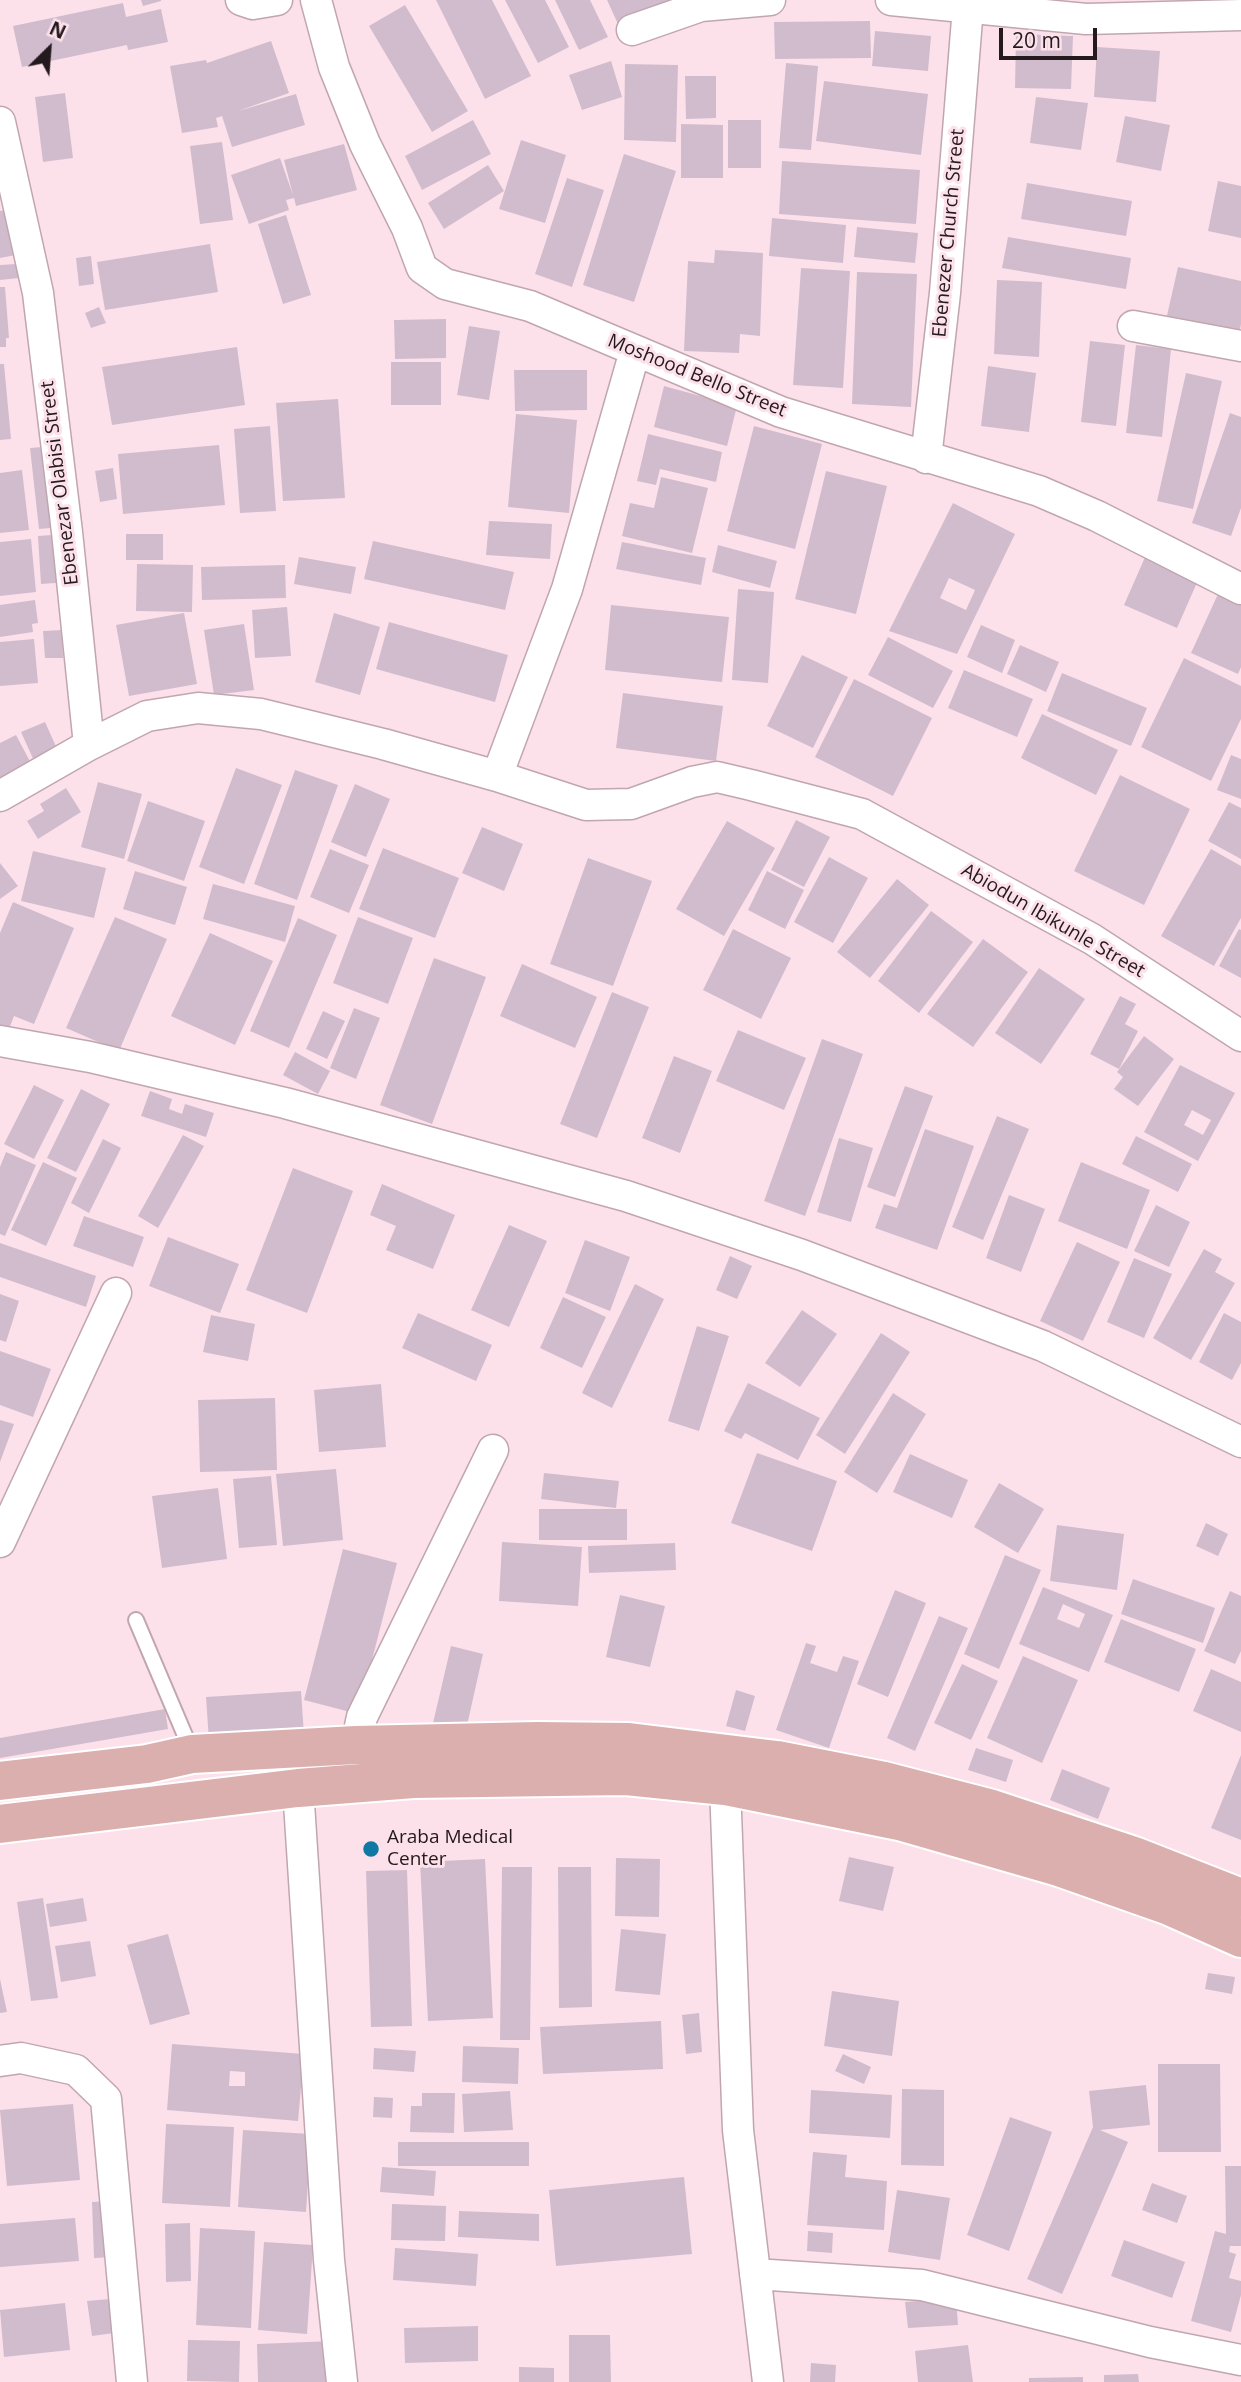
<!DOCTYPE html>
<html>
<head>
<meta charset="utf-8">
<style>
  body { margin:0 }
  #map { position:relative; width:1241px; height:2382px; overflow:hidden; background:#fde1ea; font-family:"Open Sans",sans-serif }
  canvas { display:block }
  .north { position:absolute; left:14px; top:14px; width:70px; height:70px; -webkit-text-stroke:5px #fde1ea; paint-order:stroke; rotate:25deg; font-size:19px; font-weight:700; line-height:28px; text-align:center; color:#241a1e }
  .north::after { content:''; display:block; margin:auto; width:24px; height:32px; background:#241a1e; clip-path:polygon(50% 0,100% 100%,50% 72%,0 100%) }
  .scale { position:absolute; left:999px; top:28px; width:98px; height:32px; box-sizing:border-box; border:4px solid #241a1e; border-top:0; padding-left:9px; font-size:21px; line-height:24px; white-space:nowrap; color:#241a1e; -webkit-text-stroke:5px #fde1ea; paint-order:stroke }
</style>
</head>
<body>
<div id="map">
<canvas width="1241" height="2382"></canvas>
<div class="north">N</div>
<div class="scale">20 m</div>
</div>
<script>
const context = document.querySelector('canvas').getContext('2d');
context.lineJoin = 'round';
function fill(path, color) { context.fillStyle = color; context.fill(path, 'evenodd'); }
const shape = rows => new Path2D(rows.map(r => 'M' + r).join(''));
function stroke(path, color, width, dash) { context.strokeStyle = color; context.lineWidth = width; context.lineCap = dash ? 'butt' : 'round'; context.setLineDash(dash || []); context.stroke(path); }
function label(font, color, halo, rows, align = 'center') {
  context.font = font + ' "Open Sans",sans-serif'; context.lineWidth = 6; context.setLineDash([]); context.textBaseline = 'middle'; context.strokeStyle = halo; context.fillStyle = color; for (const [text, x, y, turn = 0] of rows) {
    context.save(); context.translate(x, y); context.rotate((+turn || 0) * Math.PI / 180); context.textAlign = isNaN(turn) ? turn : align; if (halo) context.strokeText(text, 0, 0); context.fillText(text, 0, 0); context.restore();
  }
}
const building = shape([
  [141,0,161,0,161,1,143,6],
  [436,0,492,0,531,76,485,99],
  [505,0,545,0,569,47,538,63],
  [555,0,590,0,608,37,579,50],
  [607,0,675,0,618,24],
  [123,3,126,17,161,9,168,42,128,50,127,45,22,67,13,26],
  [405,5,468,111,432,132,369,26],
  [870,21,871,58,775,59,774,22],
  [875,31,931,36,928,71,872,66],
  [1016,34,1073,36,1071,89,1015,88],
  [271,41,289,93,238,111,296,94,305,125,232,147,222,116,216,118,218,127,182,133,170,66,206,60,207,63],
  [1097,47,1160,51,1156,102,1094,97],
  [611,61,622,97,582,110,569,75],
  [786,63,818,66,811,150,779,148],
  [625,64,678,65,676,142,624,140],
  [685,76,716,76,716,118,686,119],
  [824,81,928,94,921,155,816,141],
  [65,93,73,158,43,162,35,97],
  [1036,97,1088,103,1081,150,1030,143],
  [1125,116,1170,125,1161,171,1116,162],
  [473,120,491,154,422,190,405,156],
  [728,120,761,120,761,168,728,168],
  [681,124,723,125,723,178,681,178],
  [521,140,566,155,545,223,499,209],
  [222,142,233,220,200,224,190,146],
  [344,144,357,190,296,206,294,198,286,200,289,210,249,224,231,175,280,158,293,195,284,160],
  [624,154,676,171,634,302,583,285],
  [782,161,920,170,916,224,779,214],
  [488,165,504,191,444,229,428,203],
  [567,178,604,190,572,287,535,274],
  [1218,181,1241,186,1241,238,1208,231],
  [1027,183,1132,201,1126,236,1021,219],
  [11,209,21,254,0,258,0,211],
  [286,215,311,295,283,304,258,224],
  [772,218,846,225,843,263,769,256],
  [857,227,918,233,915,263,854,257],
  [1008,237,1131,258,1126,289,1002,268],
  [210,244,218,292,105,310,97,262],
  [715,250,763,253,760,336,740,334,739,353,684,351,688,261,714,263],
  [91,256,94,284,79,286,76,258],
  [17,264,19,278,0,280,0,265],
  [1178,267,1241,281,1241,324,1239,335,1166,320],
  [801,268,850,271,843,388,793,385],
  [857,272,917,274,911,407,852,404],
  [997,280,1042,282,1039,357,994,354],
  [0,287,5,287,9,338,6,338,6,347,0,347],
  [99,307,106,323,91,328,85,313],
  [446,319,446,358,395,359,394,320],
  [469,326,500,331,489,400,457,395],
  [1090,341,1125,345,1116,426,1081,422],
  [1136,345,1171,349,1162,437,1126,433],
  [237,347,245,405,112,425,102,367],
  [391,362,441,362,441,405,391,405],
  [0,364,4,364,11,439,0,440],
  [988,366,1036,373,1029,432,981,426],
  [514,370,587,370,587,410,515,411],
  [1186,373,1222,381,1193,509,1157,501],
  [664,386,737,406,727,446,654,427],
  [338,399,345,498,283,501,276,403],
  [1230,413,1241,417,1241,508,1231,536,1192,523],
  [516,414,577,420,569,513,508,507],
  [270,426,276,511,240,513,234,429],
  [754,426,822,444,795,549,727,531],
  [648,434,722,452,716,482,660,469,656,485,637,481],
  [219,445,225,505,123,514,118,454],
  [54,446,62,527,39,529,30,448],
  [113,468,117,499,100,502,95,471],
  [22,470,29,530,0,533,0,473],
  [826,471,887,486,856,614,795,599],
  [661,477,708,488,692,553,622,536,630,503,654,508],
  [953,503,1015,534,957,654,889,631],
  [949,578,975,590,966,610,940,598],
  [489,521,552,524,550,559,486,555],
  [65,534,69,582,41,584,38,536],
  [126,534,163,534,163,560,126,560],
  [31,539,36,592,0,596,0,542],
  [373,541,514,572,505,610,364,579],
  [622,542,706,558,701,585,616,569],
  [718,545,777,561,770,588,712,572],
  [1146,555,1199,578,1177,628,1124,605],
  [299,557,356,567,351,594,294,584],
  [137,564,193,565,192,612,136,611],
  [285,565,286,598,202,600,201,567],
  [738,589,774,592,768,683,732,680],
  [1218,594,1241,605,1241,667,1238,674,1191,653],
  [35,600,38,623,32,624,33,632,0,637,0,605],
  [611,605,729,617,722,682,605,670],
  [287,607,291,656,255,658,252,610],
  [184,613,197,684,129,696,116,625],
  [334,613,380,627,360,695,315,682],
  [389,622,508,655,495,702,376,669],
  [244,624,254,690,214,695,204,630],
  [981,625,1015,640,1002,673,967,657],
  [62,630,63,658,45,658,43,631],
  [888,637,953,671,933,708,868,675],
  [34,639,38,683,0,686,0,642],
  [1020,645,1059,662,1046,692,1007,674],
  [802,655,848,677,813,748,767,726],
  [1184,658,1241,686,1241,719,1211,781,1141,747],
  [964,670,1033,699,1017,737,948,708],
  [1062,673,1147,708,1131,746,1047,711],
  [854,679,932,718,893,796,815,757],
  [623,693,723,706,716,761,616,748],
  [1042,714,1118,750,1096,795,1021,758],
  [45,722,59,753,35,763,21,732],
  [16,735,33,767,0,784,0,743],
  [1231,755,1241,759,1241,799,1217,790],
  [236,768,282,785,244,884,199,867],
  [295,770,338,785,297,900,254,884],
  [1120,775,1190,809,1144,905,1074,871],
  [98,782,142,794,124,859,81,847],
  [355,784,390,799,366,857,331,842],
  [66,788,81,812,38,839,27,821,44,811,40,804],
  [148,801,205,821,184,881,127,861],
  [1229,802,1241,808,1241,859,1208,841],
  [796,820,830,837,804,887,771,870],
  [727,821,775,848,724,936,676,909],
  [482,827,523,844,504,891,462,873],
  [383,848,459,878,435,938,359,909],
  [330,849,369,865,349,913,310,897],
  [1211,849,1241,866,1241,918,1214,966,1161,936],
  [33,851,106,868,94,918,21,901],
  [829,857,868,878,833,943,794,922],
  [588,858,652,881,613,986,550,964],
  [0,863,18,886,0,899],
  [135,871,187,887,175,925,123,909],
  [767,871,804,890,785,929,748,910],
  [897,879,929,905,870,978,837,952],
  [213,884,295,906,285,942,203,919],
  [13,902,74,928,34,1024,14,1016,9,1029,0,1025,0,933],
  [931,911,973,942,919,1013,878,981],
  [115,917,167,939,119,1051,66,1028],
  [358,917,413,938,388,1004,333,983],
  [298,918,337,935,289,1048,250,1031],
  [733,929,791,958,761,1019,703,990],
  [1239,929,1241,930,1241,978,1219,966],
  [210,933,273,961,235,1045,171,1016],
  [983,939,1028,972,973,1047,927,1014],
  [434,958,486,977,432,1124,380,1105],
  [522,964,597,997,575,1048,500,1016],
  [1039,968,1085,999,1041,1064,995,1033],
  [612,992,649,1007,597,1138,560,1124],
  [1120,996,1136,1004,1125,1024,1138,1031,1119,1069,1090,1054],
  [354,1008,380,1018,356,1079,330,1068],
  [323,1011,345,1021,327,1059,306,1049],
  [738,1030,806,1058,784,1110,716,1081],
  [1144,1036,1174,1059,1138,1106,1114,1089,1123,1077,1117,1072],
  [822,1039,863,1054,805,1216,764,1201],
  [295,1052,330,1071,318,1094,283,1075],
  [674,1056,712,1071,680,1153,642,1138],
  [1180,1065,1235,1093,1198,1161,1144,1132],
  [1192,1110,1211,1120,1203,1135,1184,1125],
  [34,1085,64,1100,34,1159,4,1144],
  [905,1086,933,1096,895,1197,867,1187],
  [81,1089,110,1104,76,1172,47,1158],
  [150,1091,172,1099,169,1109,182,1114,185,1104,214,1113,206,1137,141,1116],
  [997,1116,1029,1129,983,1240,952,1227],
  [925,1129,974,1146,937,1250,875,1228,884,1204,897,1208],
  [183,1135,204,1146,158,1228,138,1216],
  [1136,1136,1192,1164,1178,1192,1122,1164],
  [839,1138,873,1148,851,1222,817,1212],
  [103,1139,121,1148,89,1213,71,1203],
  [6,1152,36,1165,5,1236,0,1234,0,1167],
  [43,1162,77,1178,46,1246,11,1230],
  [1081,1162,1150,1190,1127,1249,1058,1221],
  [293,1168,353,1191,307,1313,246,1290],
  [382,1184,455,1215,433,1269,386,1250,396,1226,370,1215],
  [1009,1195,1045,1209,1021,1272,986,1258],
  [1156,1205,1190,1222,1169,1267,1134,1251],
  [84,1216,144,1237,133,1267,73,1246],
  [509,1225,547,1241,509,1327,471,1310],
  [168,1237,239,1264,220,1313,149,1286],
  [585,1240,630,1257,610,1311,565,1293],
  [1077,1242,1120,1262,1083,1341,1040,1321],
  [0,1243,96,1276,86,1307,0,1277],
  [1204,1249,1222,1259,1215,1272,1235,1283,1191,1360,1153,1338],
  [730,1256,752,1266,737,1299,716,1290],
  [1134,1258,1172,1274,1144,1338,1107,1322],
  [635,1284,664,1299,612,1408,582,1393],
  [0,1294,19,1301,6,1342,0,1340],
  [563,1297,606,1317,582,1368,540,1348],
  [802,1310,837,1334,800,1387,765,1363],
  [418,1313,492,1345,476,1381,402,1348],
  [1224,1313,1241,1322,1241,1363,1232,1380,1199,1362],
  [211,1315,255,1324,248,1361,203,1352],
  [697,1326,729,1336,699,1431,668,1421],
  [881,1333,910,1352,845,1454,816,1435],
  [0,1351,51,1369,33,1417,0,1405],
  [748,1383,820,1418,798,1460,745,1433,741,1439,724,1431],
  [381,1384,386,1447,319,1452,314,1390],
  [893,1393,926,1414,877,1493,844,1472],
  [275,1398,277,1470,200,1472,198,1400],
  [0,1420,14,1424,0,1462],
  [757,1453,837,1481,812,1551,731,1523],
  [910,1454,968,1480,952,1518,893,1492],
  [336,1469,343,1540,283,1546,276,1474],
  [544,1473,619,1481,616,1508,541,1499],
  [271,1476,277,1545,239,1548,233,1479],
  [999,1483,1044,1509,1018,1553,974,1527],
  [218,1488,227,1559,162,1568,152,1496],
  [539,1509,627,1509,627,1540,539,1540],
  [1206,1523,1228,1534,1218,1556,1196,1546],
  [1057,1525,1124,1534,1117,1590,1050,1581],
  [502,1542,582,1547,578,1606,499,1601],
  [675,1543,676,1570,589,1573,588,1546],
  [343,1549,397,1563,358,1714,304,1700],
  [1005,1555,1041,1570,999,1669,964,1654],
  [1133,1579,1215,1608,1203,1643,1121,1614],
  [1043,1587,1113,1615,1089,1672,1019,1644],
  [1063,1604,1085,1614,1079,1628,1057,1619],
  [895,1590,926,1603,888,1697,857,1684],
  [1230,1591,1241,1596,1241,1651,1235,1664,1204,1651],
  [620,1595,665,1606,650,1667,606,1657],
  [939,1616,968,1628,915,1751,887,1738],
  [1121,1619,1196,1649,1179,1692,1104,1662],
  [806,1643,816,1646,810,1663,837,1672,843,1656,859,1661,829,1748,776,1730],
  [451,1646,483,1654,466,1730,433,1723],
  [1023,1656,1078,1680,1042,1763,987,1738],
  [962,1664,998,1681,971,1740,934,1723],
  [1211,1669,1241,1682,1241,1732,1193,1711],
  [736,1690,755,1696,745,1731,726,1726],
  [301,1691,304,1735,209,1741,206,1697],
  [165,1709,168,1729,0,1758,0,1738],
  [976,1748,1013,1760,1006,1782,968,1770],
  [1241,1755,1241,1840,1211,1828],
  [1062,1769,1110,1788,1098,1819,1050,1800],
  [849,1857,894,1867,883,1911,839,1901],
  [616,1858,660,1859,659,1917,615,1916],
  [485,1859,493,2018,428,2021,420,1862],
  [502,1867,532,1867,530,2040,500,2040],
  [558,1867,591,1867,592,2007,559,2008],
  [407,1870,412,2026,371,2027,366,1871],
  [43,1898,58,1998,31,2001,17,1902],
  [83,1898,87,1921,50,1927,46,1904],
  [621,1929,666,1934,660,1995,615,1991],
  [168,1934,190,2014,150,2025,127,1945],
  [90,1941,96,1976,61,1982,55,1946],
  [1208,1973,1235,1977,1232,1994,1205,1989],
  [0,1979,7,2012,0,2013],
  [832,1991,899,2001,892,2056,824,2046],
  [699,2013,702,2052,686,2054,682,2015],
  [661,2021,663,2069,543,2074,540,2027],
  [172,2044,304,2054,298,2121,167,2110],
  [230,2071,245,2072,245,2086,229,2086],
  [463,2046,519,2048,518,2084,462,2082],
  [374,2048,416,2051,414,2072,373,2069],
  [843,2054,871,2067,864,2084,835,2071],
  [1158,2064,1220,2064,1221,2152,1158,2152],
  [1146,2085,1150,2125,1100,2130,1128,2142,1062,2294,1027,2279,1093,2127,1089,2091],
  [902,2089,944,2090,944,2166,901,2165],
  [811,2090,892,2095,890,2138,809,2133],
  [510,2091,513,2130,464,2132,462,2094],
  [422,2093,455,2093,454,2133,410,2132,411,2106,422,2106],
  [374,2097,393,2098,392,2118,373,2117],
  [73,2104,80,2180,7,2186,0,2110],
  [1010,2117,1052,2132,1009,2251,967,2235],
  [166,2124,234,2127,230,2207,162,2203],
  [243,2130,311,2134,306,2212,238,2207],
  [398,2142,529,2142,529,2166,398,2166],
  [813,2152,847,2155,845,2177,887,2181,884,2230,807,2225],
  [1225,2166,1241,2166,1241,2246,1230,2246,1229,2252,1236,2254,1229,2278,1241,2281,1241,2295,1231,2332,1191,2321,1215,2231,1226,2234],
  [382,2167,436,2171,434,2196,380,2192],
  [684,2177,692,2254,556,2266,549,2190],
  [1152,2183,1187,2196,1177,2223,1142,2210],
  [897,2190,950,2198,940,2260,888,2252],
  [111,2201,113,2257,94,2258,92,2202],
  [392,2204,446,2206,445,2241,391,2240],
  [459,2211,539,2214,539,2241,458,2237],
  [75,2218,79,2261,0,2267,0,2224],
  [190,2223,191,2281,166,2282,165,2224],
  [200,2228,255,2231,251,2328,196,2325],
  [808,2231,833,2233,832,2253,807,2251],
  [1124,2240,1185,2262,1172,2298,1111,2276],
  [264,2242,313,2245,307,2334,258,2330],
  [395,2248,478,2254,476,2286,393,2280],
  [956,2298,958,2325,908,2328,905,2302],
  [110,2299,114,2333,92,2336,87,2301],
  [65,2303,70,2350,4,2357,0,2310],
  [478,2326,478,2361,405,2363,404,2328],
  [569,2335,610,2335,611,2382,569,2382],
  [188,2340,240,2341,239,2382,187,2381],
  [333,2341,335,2382,258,2382,257,2344],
  [968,2345,973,2382,918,2382,915,2351],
  [811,2363,836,2365,835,2382,810,2382],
  [519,2367,554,2368,554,2382,519,2382],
  [1138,2374,1139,2382,1104,2382,1104,2375],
  [1083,2377,1083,2382,1029,2382,1029,2378]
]);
const service = shape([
  [136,1620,192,1752]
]);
const minor = shape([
  [241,0,253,4,277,0],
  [316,0,334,67,365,144,407,228,422,268,445,284,530,306,781,412,1039,491,1097,516,1241,589],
  [891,0,1086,19,1241,15],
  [632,30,701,6,770,0],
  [0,122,38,293,67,532,89,745,0,796],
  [1133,326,1241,346],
  [926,458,945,293,968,7],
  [89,745,147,716,198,708,261,714,383,744,497,776,586,805,631,804,692,782,717,777,751,785,862,814,1092,939,1241,1036],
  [497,776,567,589,635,351],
  [0,1041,90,1057,285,1103,626,1196,802,1255,1043,1346,1241,1442],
  [0,1542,116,1293],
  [356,1745,362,1717,493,1450],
  [725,1786,738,2130,768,2382],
  [298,1788,329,2260,342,2382],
  [0,2061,21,2058,76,2070,106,2099,132,2382],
  [755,2274,922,2285,1150,2342,1241,2360]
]);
const primary = shape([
  [0,1781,147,1764,192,1754,356,1745,537,1741,629,1742,777,1760,884,1781,992,1809,1134,1856,1241,1898],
  [0,1824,298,1788,413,1779,626,1776,725,1786,903,1822,1059,1867,1167,1905,1241,1938]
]);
const markers = [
  [371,1849,9,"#0f79a3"]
];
const streetNames = [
  ["Ebenezer Church Street",949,233,-85],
  ["Moshood Bello Street",697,376,22],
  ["Ebenezar Olabisi Street",60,483,-97],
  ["Abiodun Ibikunle Street",1053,921,30]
];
const poiNames = [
  ["Araba Medical",387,1838],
  ["Center",387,1860]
];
fill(building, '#d1bcce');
stroke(service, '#c1a6af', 18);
stroke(minor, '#c1a6af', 33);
stroke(primary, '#fff', 42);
stroke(service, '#fff', 14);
stroke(minor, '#fff', 30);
stroke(primary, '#dcafaf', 38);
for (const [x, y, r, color] of markers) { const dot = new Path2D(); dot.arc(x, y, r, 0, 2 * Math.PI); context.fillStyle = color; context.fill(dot); stroke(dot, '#fde1ea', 2.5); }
label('19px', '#241a1e', '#fde1ea', streetNames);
label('19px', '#241a1e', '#fde1ea', poiNames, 'left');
</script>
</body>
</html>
